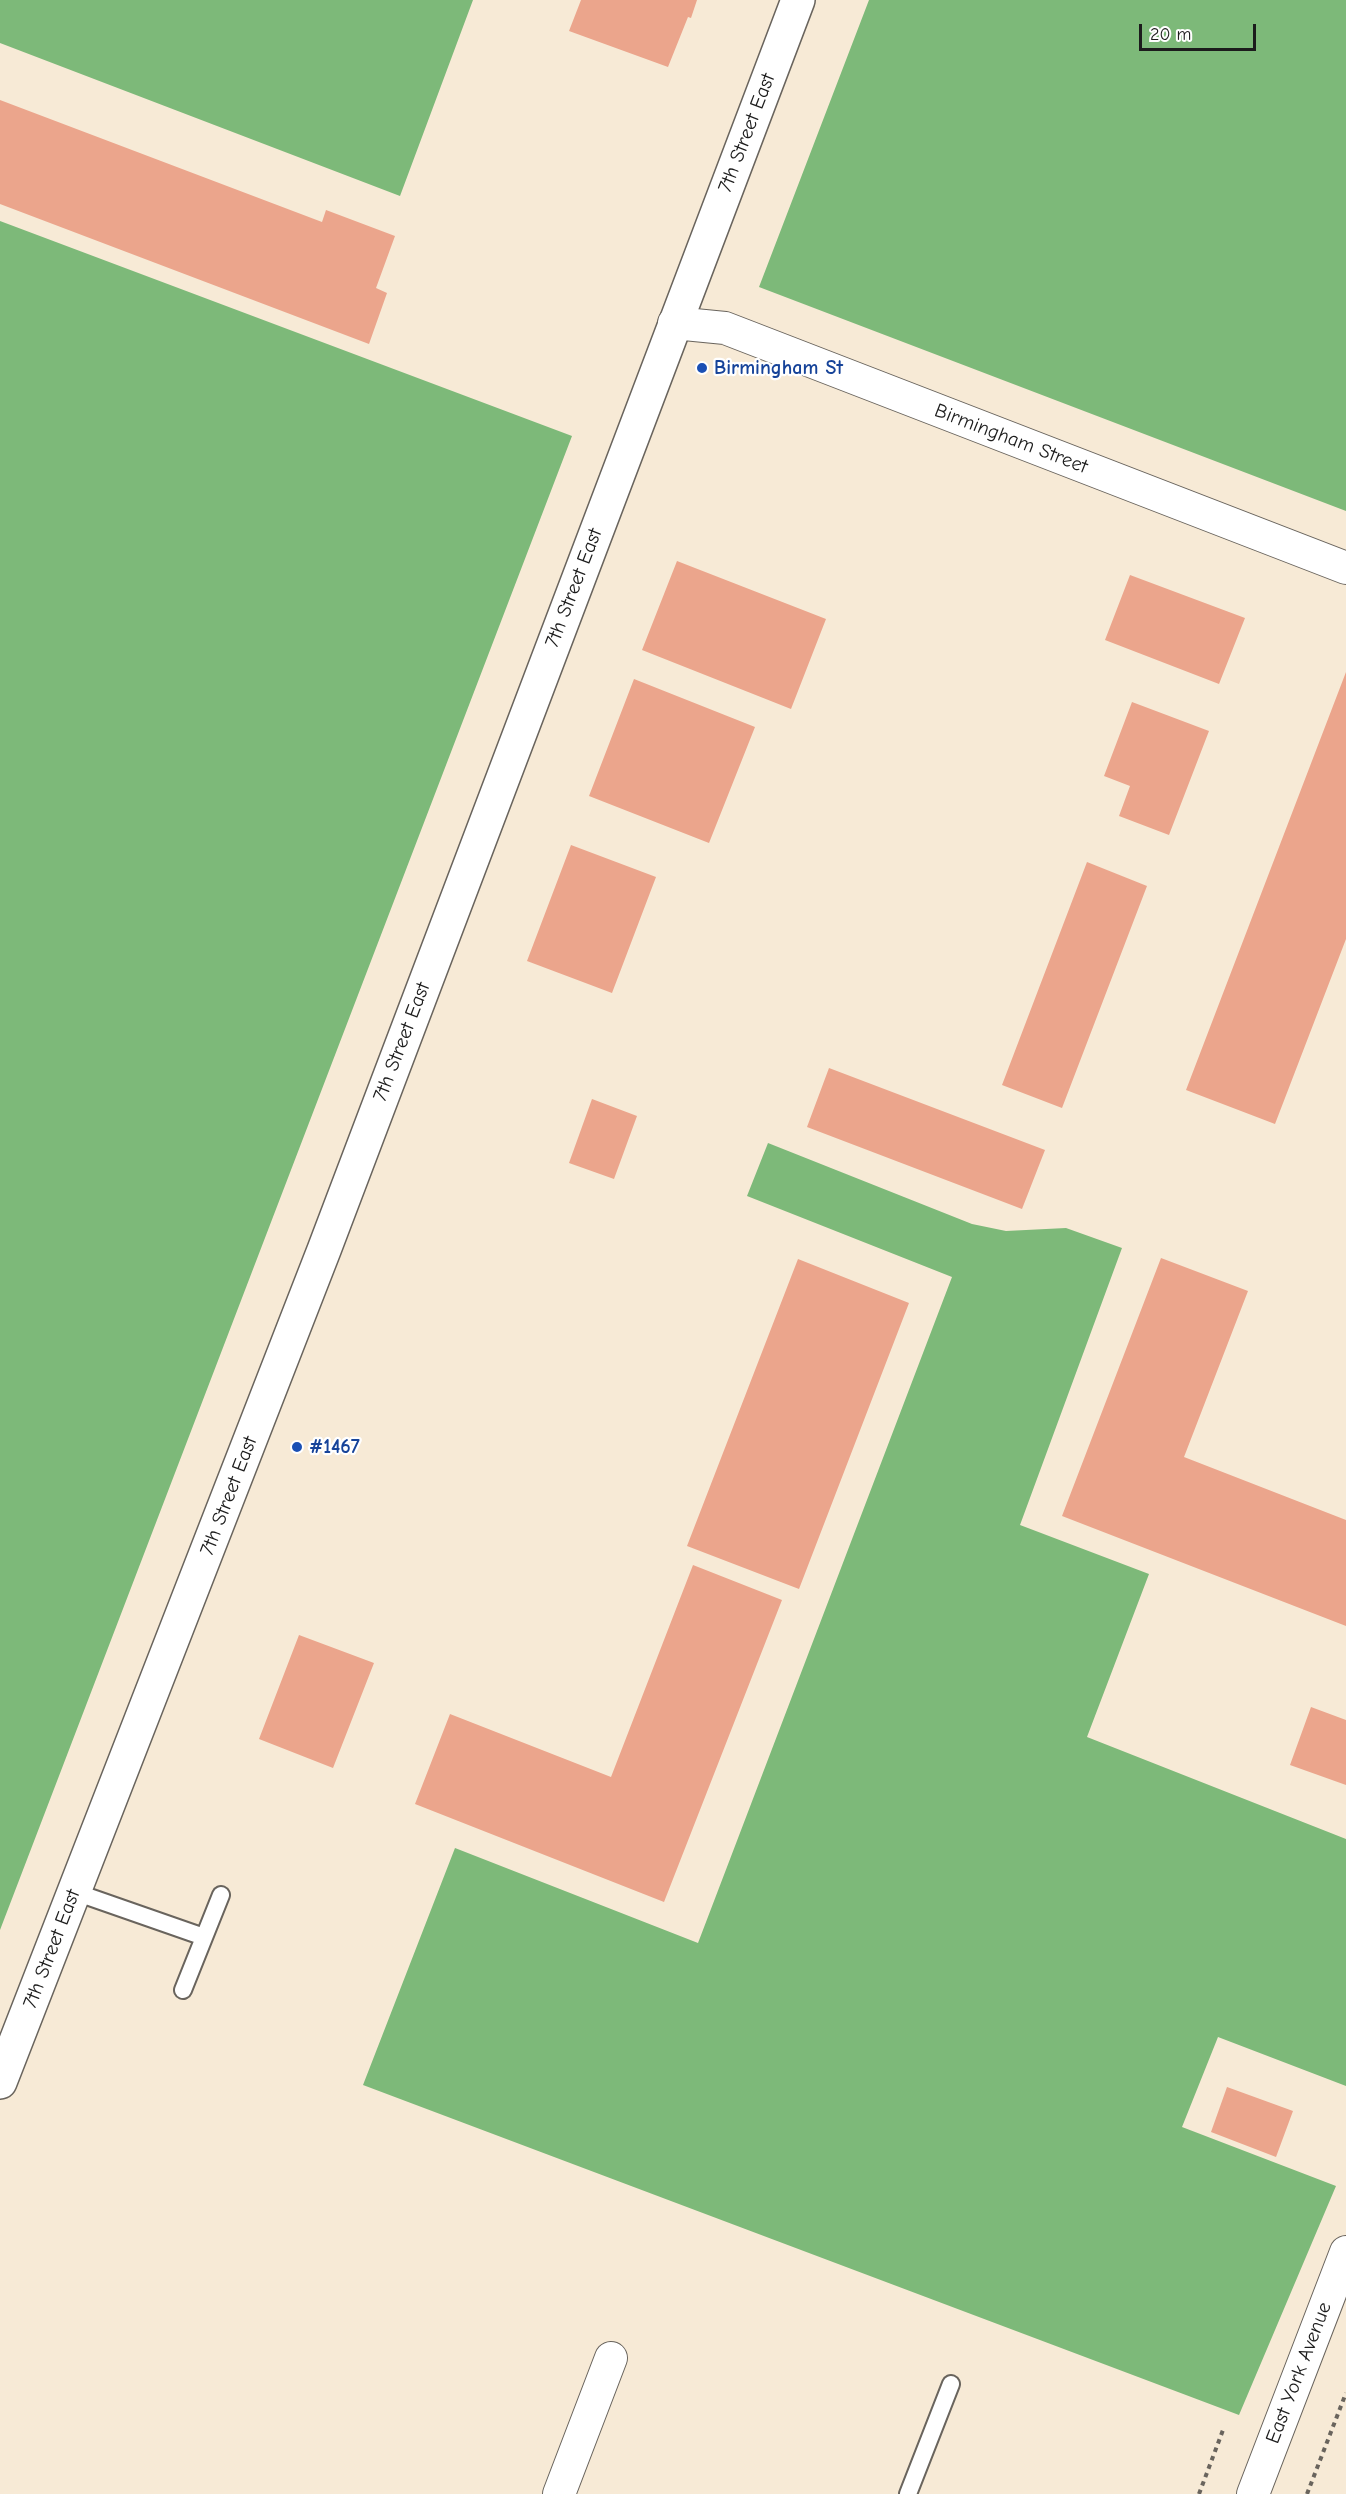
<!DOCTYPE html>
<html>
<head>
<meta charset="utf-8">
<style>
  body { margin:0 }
  #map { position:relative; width:1346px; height:2494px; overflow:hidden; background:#f7ead6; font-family:"Comic Neue",sans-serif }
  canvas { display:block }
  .scale { position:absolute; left:1139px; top:24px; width:117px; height:27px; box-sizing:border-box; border:3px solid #1c1c1c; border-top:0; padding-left:8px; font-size:18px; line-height:21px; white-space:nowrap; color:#1c1c1c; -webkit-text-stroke:4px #fff; paint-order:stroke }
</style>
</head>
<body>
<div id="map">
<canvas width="1346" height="2494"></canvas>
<div class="scale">20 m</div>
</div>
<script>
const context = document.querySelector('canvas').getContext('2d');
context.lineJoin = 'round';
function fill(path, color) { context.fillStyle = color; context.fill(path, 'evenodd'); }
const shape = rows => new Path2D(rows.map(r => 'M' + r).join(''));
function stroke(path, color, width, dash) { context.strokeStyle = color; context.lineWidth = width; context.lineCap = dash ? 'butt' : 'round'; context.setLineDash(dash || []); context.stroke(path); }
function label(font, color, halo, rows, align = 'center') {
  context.font = font + ' "Comic Neue",sans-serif'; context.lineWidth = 4.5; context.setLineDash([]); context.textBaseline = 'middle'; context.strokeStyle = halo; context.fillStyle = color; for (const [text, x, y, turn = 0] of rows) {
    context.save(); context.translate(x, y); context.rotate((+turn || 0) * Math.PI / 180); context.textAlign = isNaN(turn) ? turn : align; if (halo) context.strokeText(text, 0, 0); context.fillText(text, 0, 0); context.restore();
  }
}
const forest = shape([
  [0,0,473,0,400,196,0,43],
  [869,0,1346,0,1346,511,759,287],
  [0,221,572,436,0,1930],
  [768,1143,972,1224,1006,1231,1066,1228,1122,1248,1020,1525,1149,1574,1087,1737,1346,1839,1346,2086,1218,2037,1182,2127,1336,2186,1239,2415,363,2085,455,1848,698,1943,952,1277,747,1196]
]);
const building = shape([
  [581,0,697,0,691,18,688,17,668,67,569,31],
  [0,100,322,222,326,210,395,236,376,288,387,293,369,344,0,204],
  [677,561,826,619,791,709,642,650],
  [1130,575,1245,618,1219,684,1105,640],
  [1346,672,1346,939,1275,1124,1186,1090],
  [634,679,755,727,709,843,589,796],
  [1132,702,1209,731,1169,835,1119,816,1130,786,1104,776],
  [571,845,656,877,612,993,527,961],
  [1087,862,1147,886,1062,1108,1002,1085],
  [829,1068,1045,1150,1022,1209,807,1127],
  [592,1099,637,1116,614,1179,569,1163],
  [1161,1258,1248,1291,1184,1457,1346,1520,1346,1626,1062,1516],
  [798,1259,909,1303,799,1589,687,1546],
  [693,1565,782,1600,664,1902,415,1804,450,1714,611,1777],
  [299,1635,374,1663,333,1768,259,1739],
  [1311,1707,1346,1720,1346,1785,1290,1765],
  [1227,2087,1293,2111,1276,2157,1211,2132]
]);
const path = shape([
  [1199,2494,1223,2430],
  [1307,2494,1346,2393]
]);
const service = shape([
  [75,1892,204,1937],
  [183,1990,221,1895],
  [908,2494,951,2384]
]);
const minor = shape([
  [674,323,725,328,1346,568],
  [559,2494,611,2358],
  [1253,2494,1346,2252]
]);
const tertiary = shape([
  [0,2082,324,1250,798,0]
]);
const markers = [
  [702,368,6,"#1a4fb4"],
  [297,1447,6,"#1a4fb4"]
];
const streetNames = [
  ["7th Street East",747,133,-69],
  ["Birmingham Street",1011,439,21],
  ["7th Street East",574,588,-69],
  ["7th Street East",402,1042,-69],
  ["7th Street East",229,1496,-69],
  ["7th Street East",52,1949,-69],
  ["East York Avenue",1299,2373,-69]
];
const transitNames = [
  ["Birmingham St",714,368],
  ["#1467",309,1447]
];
fill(forest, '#7db979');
fill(building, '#eba58c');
stroke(service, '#69645d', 20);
stroke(minor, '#69645d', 34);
stroke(tertiary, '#69645d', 36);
stroke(path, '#69645d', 4, [4.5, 4.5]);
stroke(service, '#fff', 16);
stroke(minor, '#fff', 32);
stroke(tertiary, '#fff', 33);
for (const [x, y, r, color] of markers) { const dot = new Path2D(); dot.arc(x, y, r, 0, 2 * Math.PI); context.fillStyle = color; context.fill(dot); stroke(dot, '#fff', 2); }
label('20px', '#1c1c1c', '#fff', streetNames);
label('bold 20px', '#164399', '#fff', transitNames, 'left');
</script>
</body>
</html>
